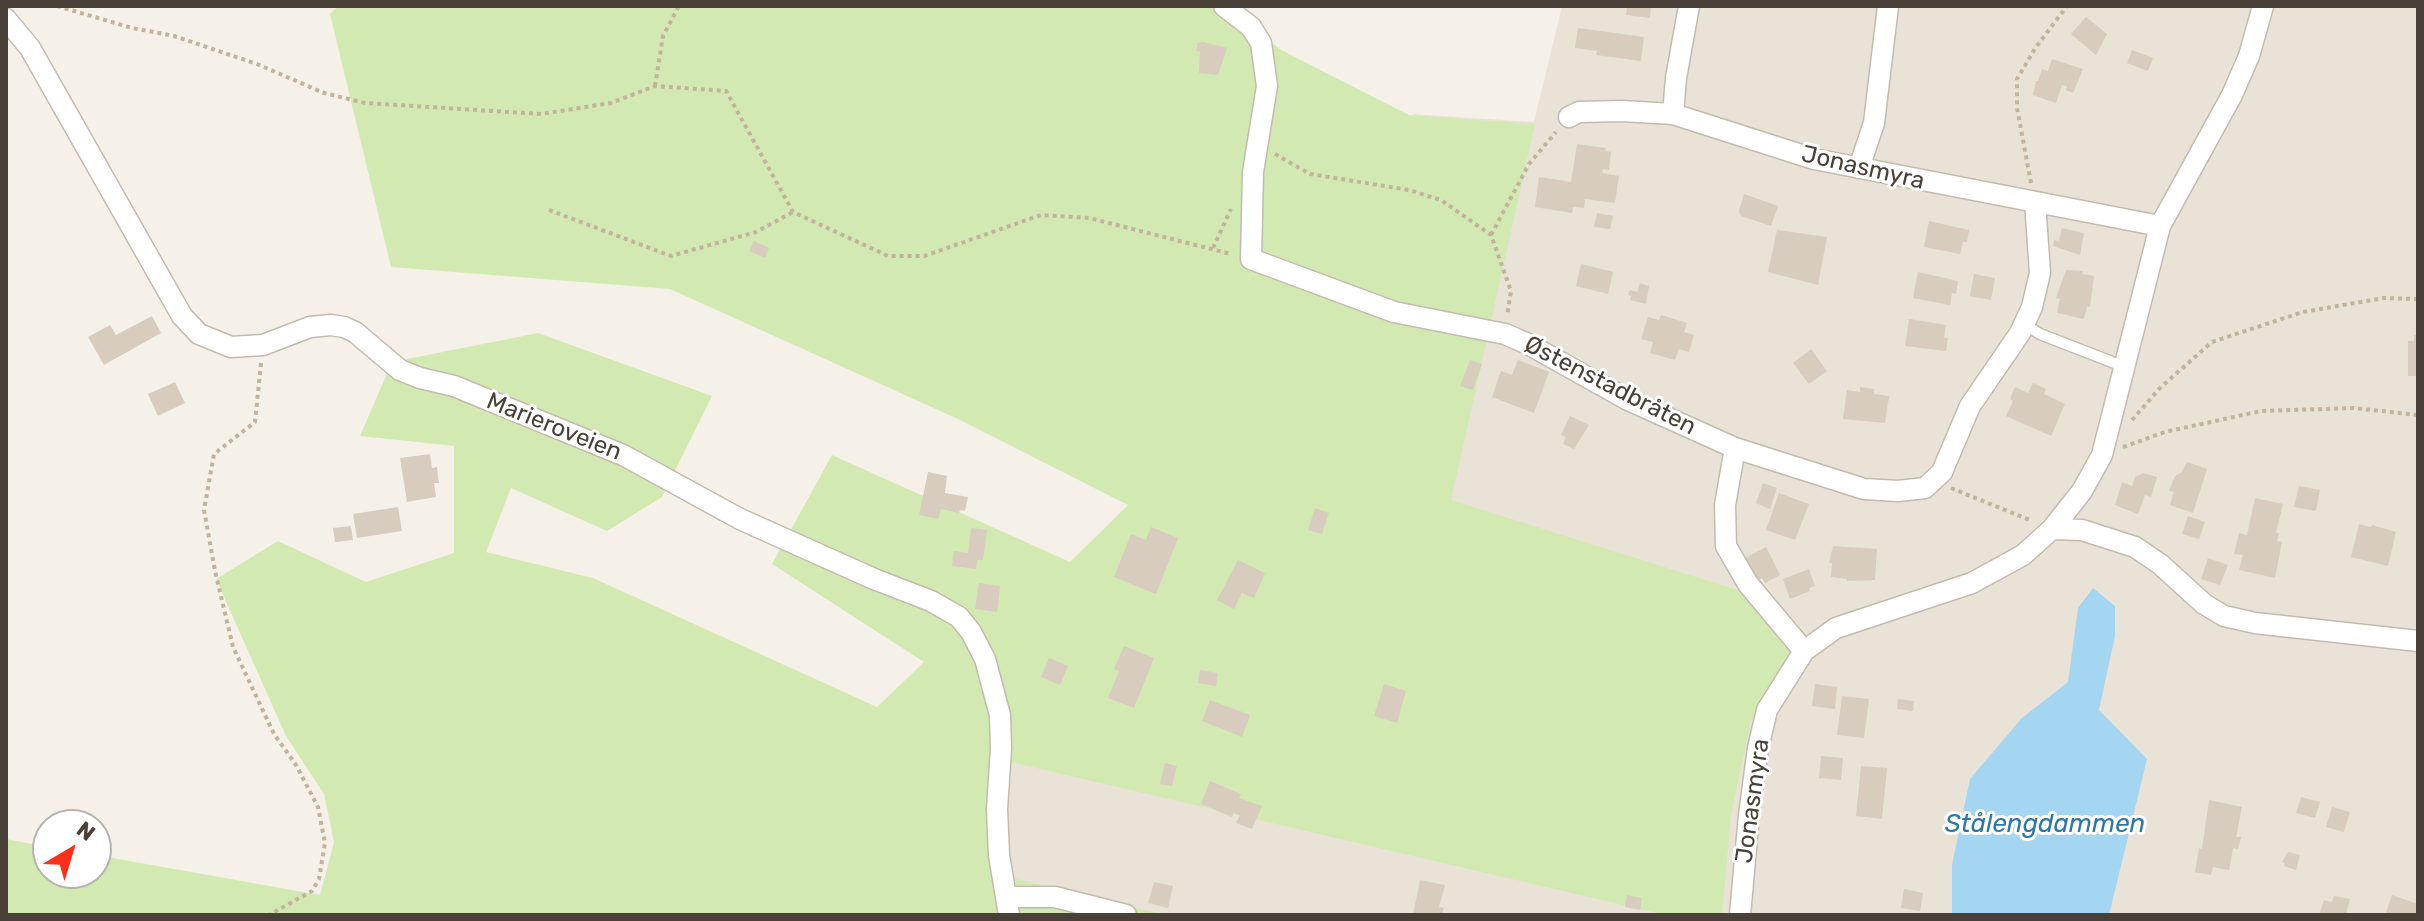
<!DOCTYPE html>
<html>
<head>
<meta charset="utf-8">
<style>
  body { margin:0 }
  #map { position:relative; width:2424px; height:921px; overflow:hidden; background:#f5f1e9; font-family:Rubik,sans-serif }
  canvas { display:block }
  .frame { position:absolute; inset:0; border:8px solid #494137; pointer-events:none }
  .north { position:absolute; left:32px; top:809px; width:80px; height:80px; box-sizing:border-box; background:#fff; border:2px solid #b6b3af; border-radius:50%; rotate:38deg; font-size:22px; font-weight:700; line-height:32px; text-align:center; color:#494137 }
  .north::after { content:''; display:block; margin:auto; width:28px; height:36px; background:#fc3019; clip-path:polygon(50% 0,100% 100%,50% 72%,0 100%) }
</style>
</head>
<body>
<div id="map">
<canvas width="2424" height="921"></canvas>
<div class="frame"></div>
<div class="north">N</div>
</div>
<script>
const context = document.querySelector('canvas').getContext('2d');
context.lineJoin = 'round';
function fill(path, color) { context.fillStyle = color; context.fill(path, 'evenodd'); }
const shape = rows => new Path2D(rows.map(r => 'M' + r).join(''));
function stroke(path, color, width, dash) { context.strokeStyle = color; context.lineWidth = width; context.lineCap = dash ? 'butt' : 'round'; context.setLineDash(dash || []); context.stroke(path); }
function label(font, color, halo, rows, align = 'center') {
  context.font = font + ' Rubik,sans-serif'; context.lineWidth = 6; context.setLineDash([]); context.textBaseline = 'middle'; context.strokeStyle = halo; context.fillStyle = color; for (const [text, x, y, turn = 0] of rows) {
    context.save(); context.translate(x, y); context.rotate((+turn || 0) * Math.PI / 180); context.textAlign = isNaN(turn) ? turn : align; if (halo) context.strokeText(text, 0, 0); context.fillText(text, 0, 0); context.restore();
  }
}
const residential = shape([
  [1562,6,2418,6,2418,915,875,915,1410,252,1413,114,1534,122]
]);
const green = shape([
  [338,6,1227,6,1281,50,1409,115,1535,124,1451,500,1750,594,1798,650,1751,720,1731,816,1722,915,1666,915,1002,760,1012,878,1166,915,6,915,6,839,48,847,48,873,96,873,96,855,320,895,334,842,324,794,286,736,216,579,278,541,366,582,454,553,454,446,360,436,392,362,538,333,712,396,662,497,607,531,511,488,486,552,593,578,877,707,924,662,772,564,832,455,1070,562,1128,505,958,419,670,289,391,267,330,14]
]);
const water = shape([
  [2093,588,2115,606,2115,636,2099,710,2147,759,2109,915,1952,915,1952,865,1970,779,2022,718,2068,682,2078,608]
]);
const building = shape([
  [1627,6,1651,6,1650,18,1626,15],
  [2086,17,2107,34,2096,55,2071,34],
  [1578,28,1644,37,1641,61,1596,55,1597,51,1575,48],
  [1203,42,1227,48,1218,75,1199,73,1200,52,1196,51,1198,43],
  [2132,50,2153,58,2148,71,2127,63],
  [2052,59,2083,69,2073,93,2066,90,2067,86,2062,85,2056,103,2033,95,2036,81,2038,81,2042,69,2048,71],
  [1577,144,1606,148,1605,151,1611,152,1609,170,1603,169,1602,173,1619,176,1615,203,1585,199,1584,208,1573,207,1572,213,1535,207,1539,177,1571,182],
  [1744,194,1778,206,1771,226,1741,216,1739,211],
  [1597,213,1613,216,1610,229,1594,227],
  [1929,221,1969,230,1967,242,1963,242,1960,254,1924,247],
  [2062,228,2084,233,2080,255,2053,246,2054,240,2059,241],
  [1777,230,1827,237,1818,285,1768,272],
  [754,241,769,248,765,258,749,251],
  [1581,264,1613,272,1608,294,1576,286],
  [2066,270,2083,271,2082,274,2094,276,2090,307,2087,306,2084,319,2057,313,2060,299,2056,298],
  [1918,272,1958,281,1956,294,1952,293,1950,305,1913,298],
  [1974,274,1995,278,1991,300,1970,296],
  [1640,283,1649,286,1646,304,1630,300,1631,296,1628,295,1630,290,1637,292],
  [1661,315,1687,323,1684,332,1694,335,1689,352,1679,349,1675,360,1650,353,1653,342,1641,339,1648,317,1659,320],
  [152,316,161,333,104,365,88,337,110,325,116,335],
  [1909,319,1946,325,1944,338,1948,338,1946,351,1905,346],
  [2414,335,2418,335,2418,376,2408,376,2408,341,2414,341],
  [1811,349,1827,371,1809,384,1793,363],
  [1470,360,1482,364,1473,390,1460,386],
  [1518,360,1549,372,1534,413,1492,397,1501,371,1512,375],
  [175,382,185,403,158,416,148,394],
  [2033,383,2046,389,2044,394,2065,404,2051,436,2006,416,2013,401,2010,399,2015,387,2028,393],
  [1860,387,1874,389,1874,394,1889,396,1885,423,1843,419,1847,390,1860,392],
  [1570,416,1589,425,1574,449,1563,444,1566,437,1561,435],
  [430,454,432,468,437,467,439,483,434,483,436,497,407,502,400,458],
  [2187,462,2207,469,2193,513,2170,505,2174,492,2169,491,2175,476,2181,473],
  [928,472,947,476,945,493,968,497,965,511,960,510,959,513,941,509,938,519,919,515],
  [2143,473,2157,477,2151,497,2145,495,2138,514,2115,505,2122,482,2132,486,2135,477],
  [1763,483,1777,488,1770,509,1756,503],
  [2299,486,2320,490,2316,511,2294,507],
  [1779,493,1809,504,1795,540,1766,530],
  [2255,498,2283,504,2276,533,2279,533,2277,541,2282,542,2275,578,2239,570,2243,555,2234,554,2239,533,2247,535],
  [398,507,402,531,357,538,353,514],
  [1315,508,1329,513,1322,534,1308,530],
  [2188,516,2205,522,2199,539,2182,534],
  [2359,524,2371,527,2372,525,2396,532,2388,566,2351,557],
  [351,526,353,540,335,542,333,528],
  [1151,527,1178,538,1156,594,1114,577,1131,534,1146,540],
  [971,528,987,530,983,560,977,560,976,569,952,566,954,551,968,553],
  [1833,546,1877,549,1875,580,1847,581,1847,579,1831,577,1832,563,1829,563],
  [1766,547,1780,575,1765,583,1762,578,1757,581,1745,558],
  [2208,558,2228,565,2220,585,2201,579],
  [1238,560,1265,573,1254,598,1242,593,1234,609,1217,600],
  [1809,569,1815,586,1809,588,1810,591,1790,599,1783,579],
  [979,583,1000,586,997,612,975,609],
  [1124,646,1154,658,1134,708,1108,698,1119,671,1114,669],
  [1049,658,1068,666,1060,685,1041,677],
  [1200,670,1218,673,1216,686,1198,683],
  [1384,684,1406,691,1397,723,1374,716],
  [1815,684,1837,687,1835,709,1812,706],
  [1842,696,1869,699,1864,738,1837,735],
  [1898,699,1914,701,1913,711,1897,709],
  [1210,700,1250,715,1242,737,1202,721],
  [1821,756,1843,758,1841,780,1819,778],
  [1165,763,1177,766,1172,786,1160,784],
  [1861,766,1887,768,1882,819,1856,816],
  [1210,781,1241,794,1239,798,1262,806,1252,829,1236,823,1240,815,1233,813,1232,817,1201,804],
  [2301,797,2320,802,2315,818,2296,813],
  [2209,800,2242,807,2236,837,2241,837,2238,849,2233,848,2229,870,2213,867,2211,875,2195,872,2199,848,2202,849],
  [2332,807,2350,812,2344,832,2326,827],
  [2288,852,2300,855,2296,870,2284,866,2285,863,2282,862],
  [1420,880,1445,885,1439,907,1444,908,1442,915,1413,915],
  [1154,882,1173,886,1168,908,1148,903],
  [1904,889,1923,893,1920,911,1901,908],
  [1627,895,1642,898,1640,910,1625,907],
  [2392,895,2418,904,2418,915,2385,915],
  [2334,896,2350,899,2346,915,2319,915,2324,900,2332,902]
]);
const path = shape([
  [57,6,132,28,174,36,257,64,324,93,365,103,541,114,611,103,655,86,726,91,793,212,888,256,924,256,1041,215,1089,218,1231,254],
  [655,86,663,36,679,6],
  [1275,154,1310,174,1409,190,1441,200,1491,235,1511,291,1507,316],
  [2031,183,2017,108,2017,79,2036,47,2067,6],
  [549,210,671,256,756,232,793,212],
  [1491,235,1529,164,1556,132],
  [1213,248,1231,209],
  [261,363,255,422,214,454,204,510,215,571,233,647,274,734,296,765,318,807,325,843,319,879,312,891,269,915],
  [2132,420,2160,388,2212,342,2303,312,2384,298,2418,299],
  [2123,447,2165,432,2261,411,2354,408,2418,415],
  [1951,488,2032,521]
]);
const lane = shape([
  [2024,324,2040,334,2125,367]
]);
const street = shape([
  [1224,6,1251,27,1261,43,1267,86,1253,172,1251,259,1394,312,1505,334,1528,344,1628,400,1735,448,1864,489,1898,491,1925,488,1942,472,1970,406,2020,333,2032,307,2040,273,2035,202],
  [6,19,30,48,182,316,199,334,231,347,263,345,310,327,331,325,344,327,355,332,400,370,420,378,454,386,623,455,740,519,874,579,931,601,959,617,971,632,985,659,1000,715,1001,749,997,809,999,855,1009,915],
  [1673,114,1676,78,1689,6],
  [1569,117,1579,112,1622,111,1673,114,1814,159,2160,226],
  [1859,168,1874,123,1888,6],
  [1735,448,1725,505,1726,546,1748,584,1804,651],
  [2052,529,2082,530,2135,547,2160,564,2204,604,2224,616,2255,623,2418,641],
  [1007,897,1055,897,1126,915],
  [1740,915,1749,815,1758,748,1767,710,1804,651,1836,628,1972,583,2023,555,2052,529,2082,491,2102,455,2160,226,2232,95,2249,56,2263,6]
]);
const streetNames = [
  ["Jonasmyra",1863,168,13],
  ["Østenstadbråten",1610,386,27],
  ["Marieroveien",554,427,22],
  ["Jonasmyra",1753,801,-82]
];
const waterNames = [
  ["Stålengdammen",2045,824]
];
fill(residential, '#e9e2d7');
fill(green, '#d3e9b2');
fill(water, '#a5d6f1');
fill(building, '#d7ccbe');
stroke(lane, '#c3bbae', 13);
stroke(street, '#c3bbae', 23);
stroke(path, '#c2b39c', 4, [4, 4]);
stroke(lane, '#fff', 10);
stroke(street, '#fff', 20);
label('24px', '#494137', '#fff', streetNames);
label('italic 26px', '#2b78a6', '#fff', waterNames);
</script>
</body>
</html>
